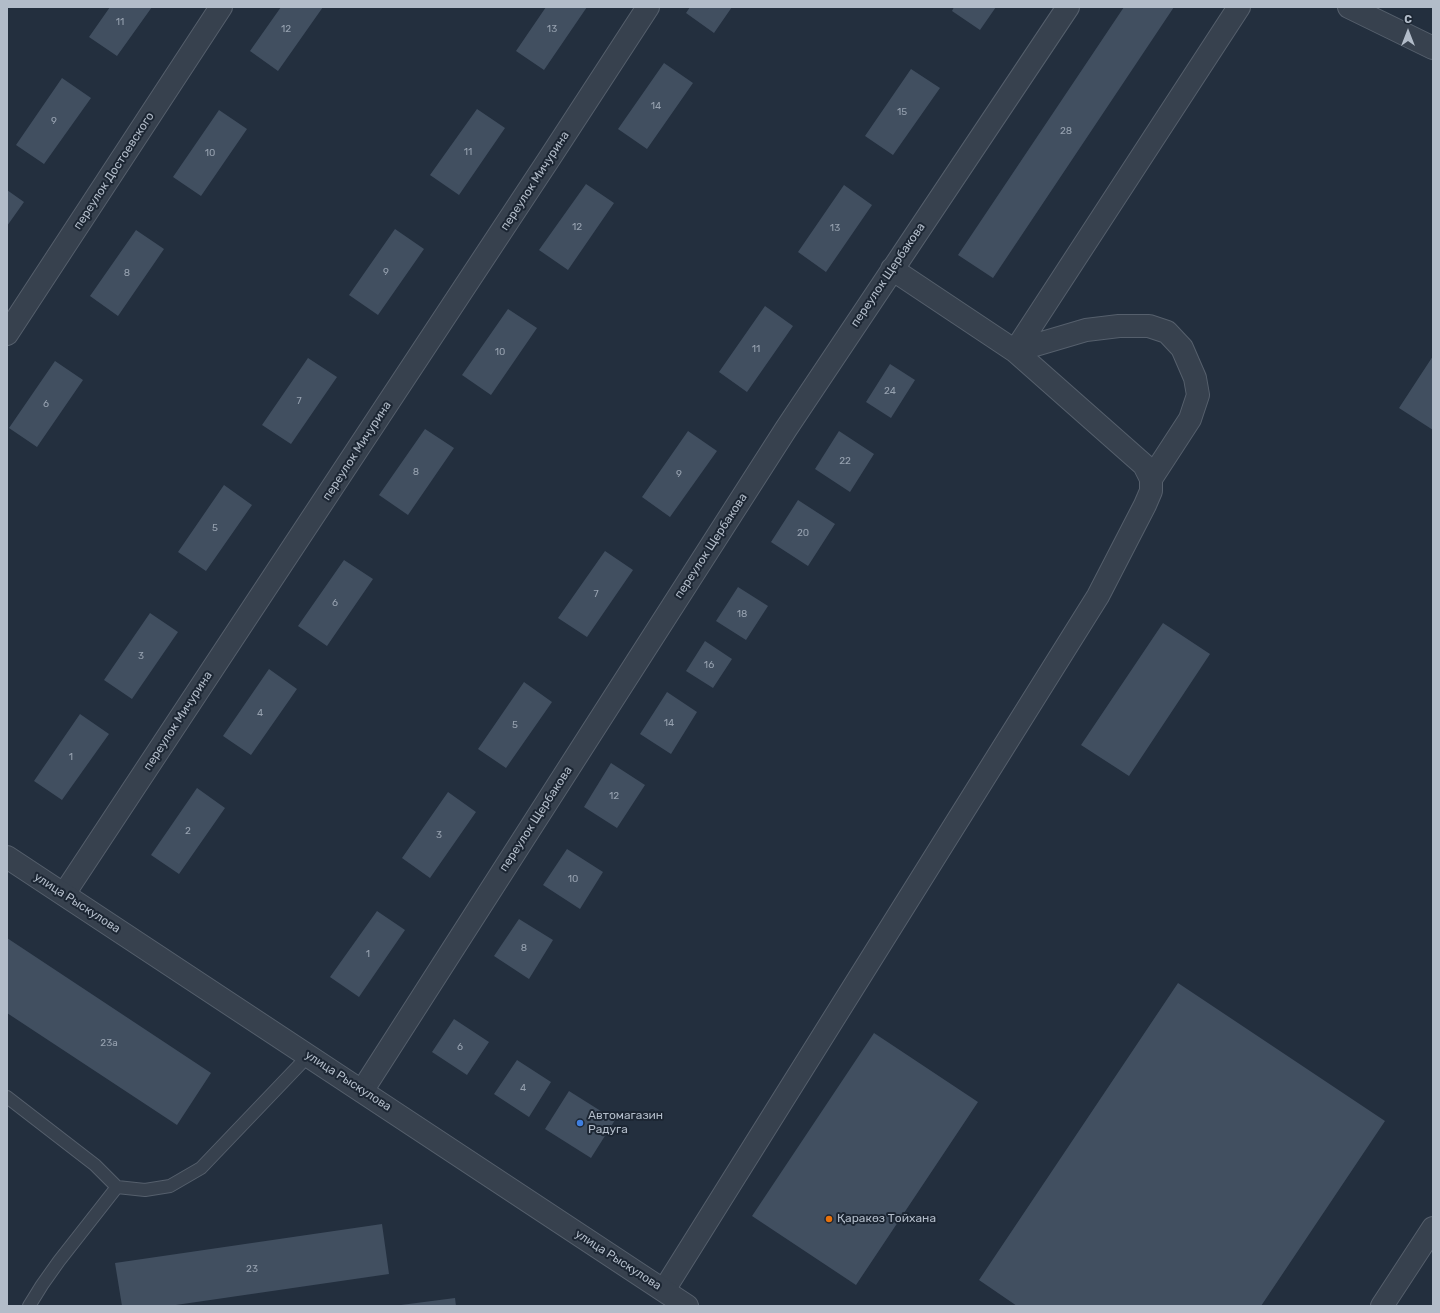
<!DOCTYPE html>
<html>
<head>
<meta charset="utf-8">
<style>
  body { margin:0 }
  #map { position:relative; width:1440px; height:1313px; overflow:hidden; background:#232f3e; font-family:Rubik,sans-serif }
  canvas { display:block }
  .frame { position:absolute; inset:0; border:8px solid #b2bcc9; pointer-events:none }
  .north { position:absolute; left:1388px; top:12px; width:40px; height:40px; -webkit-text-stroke:3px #1c2633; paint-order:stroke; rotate:0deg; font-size:11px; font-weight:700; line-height:16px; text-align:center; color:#b2bcc9 }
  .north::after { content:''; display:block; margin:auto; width:14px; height:18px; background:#b2bcc9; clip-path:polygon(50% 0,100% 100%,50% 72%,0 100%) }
</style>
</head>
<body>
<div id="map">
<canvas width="1440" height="1313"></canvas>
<div class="frame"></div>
<div class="north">С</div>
</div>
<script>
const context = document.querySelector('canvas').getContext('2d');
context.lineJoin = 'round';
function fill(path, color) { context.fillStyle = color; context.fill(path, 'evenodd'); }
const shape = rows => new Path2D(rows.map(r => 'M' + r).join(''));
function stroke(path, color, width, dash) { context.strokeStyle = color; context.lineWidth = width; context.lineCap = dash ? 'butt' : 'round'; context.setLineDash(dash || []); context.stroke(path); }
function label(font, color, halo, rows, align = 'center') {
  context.font = font + ' Rubik,sans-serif'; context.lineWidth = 4; context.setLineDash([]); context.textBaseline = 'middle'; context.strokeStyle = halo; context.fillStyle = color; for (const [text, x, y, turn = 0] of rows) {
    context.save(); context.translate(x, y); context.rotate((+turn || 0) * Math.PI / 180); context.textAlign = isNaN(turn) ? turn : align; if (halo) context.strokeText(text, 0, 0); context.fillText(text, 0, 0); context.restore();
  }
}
const building = shape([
  [110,7,152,7,117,56,89,37],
  [281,7,323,7,278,71,250,51],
  [546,7,587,7,544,70,516,51],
  [690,7,732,7,714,33,686,13],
  [954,7,996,7,980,30,952,11],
  [1124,7,1174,7,993,278,958,255],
  [664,63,693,83,647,149,618,129],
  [911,69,940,88,893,155,865,136],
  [62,78,91,98,44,164,16,145],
  [477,109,505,128,459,195,430,175],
  [219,110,247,129,201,196,173,177],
  [586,184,614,203,568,270,539,250],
  [844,185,872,205,826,272,798,252],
  [7,190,24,202,7,226],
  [395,229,424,249,378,315,349,295],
  [136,230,164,249,118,316,90,296],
  [765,306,793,326,747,392,719,372],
  [508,309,537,328,491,395,462,375],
  [1433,356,1433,430,1399,408],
  [308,358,337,377,291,444,262,425],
  [55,361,83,380,37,447,9,428],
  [890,364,915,380,891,418,866,402],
  [425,429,454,448,408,515,379,495],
  [688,431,717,451,670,517,642,497],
  [839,431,874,454,850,492,815,469],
  [224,485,252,505,206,571,178,552],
  [798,500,835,524,808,566,771,542],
  [605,551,633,570,587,637,558,618],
  [344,560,373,579,327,646,298,626],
  [738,587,768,606,746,640,716,621],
  [150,613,178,632,132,699,104,680],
  [1163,623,1210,654,1129,776,1081,745],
  [705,641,732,659,713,688,686,671],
  [269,669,297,689,251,755,223,736],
  [524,682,552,702,506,768,478,749],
  [667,692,697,712,671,754,640,734],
  [80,714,109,734,62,800,34,781],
  [611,763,645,785,617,828,584,807],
  [197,788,225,808,179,874,151,855],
  [448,792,476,812,430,878,402,858],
  [567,849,603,872,580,909,543,885],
  [377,911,405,930,359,997,330,977],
  [519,919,553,940,529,979,494,956],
  [7,938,211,1073,177,1125,7,1013],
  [1178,983,1385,1121,1261,1306,1017,1306,979,1280],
  [454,1019,489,1042,467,1075,432,1052],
  [874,1033,978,1102,856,1285,752,1216],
  [517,1060,551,1082,529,1117,494,1094],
  [569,1091,615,1120,591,1158,545,1129],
  [382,1224,389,1274,169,1306,122,1306,115,1263],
  [455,1298,456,1306,401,1306,401,1305]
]);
const service = shape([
  [7,1097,95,1165,117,1187,145,1190,170,1186,201,1168,309,1055],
  [29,1306,42,1285,59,1261,117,1187]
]);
const minor = shape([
  [1349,7,1433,48],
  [7,334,221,7],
  [1015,351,1239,7],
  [1015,351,1086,330,1119,326,1149,326,1167,332,1182,348,1195,378,1198,395,1190,419,1151,479],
  [64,894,551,156,648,7],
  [362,1091,786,429,1068,7],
  [664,1290,1098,596,1145,505,1151,491,1151,479,1144,465,1015,351,892,269]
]);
const tertiary = shape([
  [7,857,687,1306],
  [1382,1306,1433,1228]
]);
const markers = [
  [580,1123,4,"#3f7fe0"],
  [829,1219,4,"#e8710a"]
];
const numberNames = [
  ["11",120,22],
  ["12",286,29],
  ["13",552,29],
  ["14",656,106],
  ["15",902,112],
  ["9",54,121],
  ["28",1066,131],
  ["11",468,152],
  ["10",210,153],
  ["12",577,227],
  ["13",835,228],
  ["9",386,272],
  ["8",127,273],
  ["11",756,349],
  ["10",500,352],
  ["24",890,391],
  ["7",299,401],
  ["6",46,404],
  ["22",845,461],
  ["8",416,472],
  ["9",679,474],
  ["5",215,528],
  ["20",803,533],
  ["7",596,594],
  ["6",335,603],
  ["18",742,614],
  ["3",141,656],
  ["16",709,665],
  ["4",260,713],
  ["14",669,723],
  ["5",515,725],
  ["1",71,757],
  ["12",614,796],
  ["2",188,831],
  ["3",439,835],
  ["10",573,879],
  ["8",524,948],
  ["1",368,954],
  ["23а",109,1043],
  ["6",460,1047],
  ["4",523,1088],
  ["23",252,1269]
];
const streetNames = [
  ["переулок Достоевского",114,171,-57],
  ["переулок Мичурина",535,181,-57],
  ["переулок Щербакова",888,275,-56],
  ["переулок Мичурина",357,451,-57],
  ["переулок Щербакова",711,546,-57],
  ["переулок Мичурина",178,721,-57],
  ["переулок Щербакова",536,819,-57],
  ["улица Рыскулова",77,903,33],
  ["улица Рыскулова",348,1081,33],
  ["улица Рыскулова",618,1260,33]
];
const poiNames = [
  ["Автомагазин",588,1116],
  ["Радуга",588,1130],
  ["Қаракөз Тойхана",837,1219]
];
fill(building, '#414f60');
stroke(service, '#555f6c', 14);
stroke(minor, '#555f6c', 24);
stroke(tertiary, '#555f6c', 24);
stroke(service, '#37414e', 12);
stroke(minor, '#37414e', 22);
stroke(tertiary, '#37414e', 22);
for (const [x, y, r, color] of markers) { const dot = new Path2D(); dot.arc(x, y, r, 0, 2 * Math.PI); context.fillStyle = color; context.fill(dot); stroke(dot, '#1c2633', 1.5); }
label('10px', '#96a1af', null, numberNames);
label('12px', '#b2bcc9', '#1c2633', streetNames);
label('12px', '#b2bcc9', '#1c2633', poiNames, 'left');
</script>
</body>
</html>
